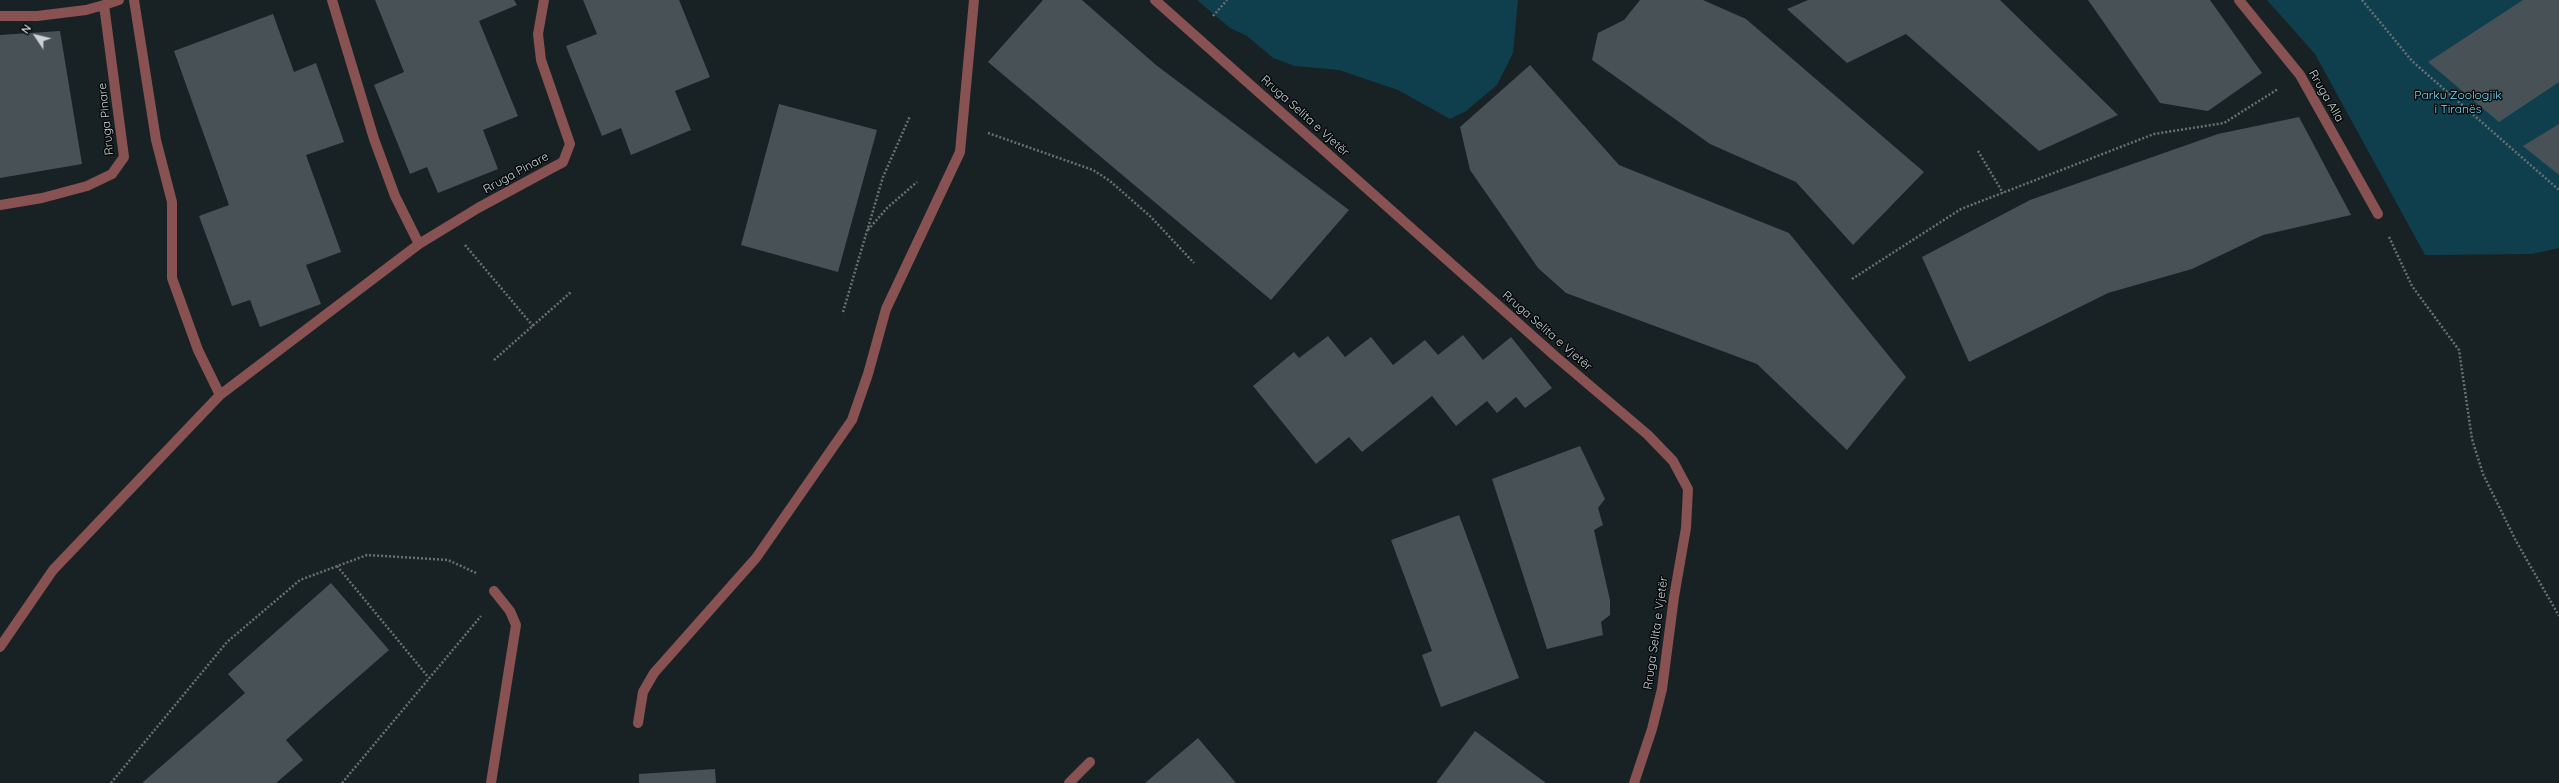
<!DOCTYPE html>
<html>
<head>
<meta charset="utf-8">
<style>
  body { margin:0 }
  #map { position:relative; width:2559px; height:783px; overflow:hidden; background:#182124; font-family:Quicksand,sans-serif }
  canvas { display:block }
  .north { position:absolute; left:16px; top:16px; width:40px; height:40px; -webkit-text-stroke:3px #060a0b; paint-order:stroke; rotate:305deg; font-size:11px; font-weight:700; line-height:16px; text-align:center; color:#cdd2d5 }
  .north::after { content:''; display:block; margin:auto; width:14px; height:18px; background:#cdd2d5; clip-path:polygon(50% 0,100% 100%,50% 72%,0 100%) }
</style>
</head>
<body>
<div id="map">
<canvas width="2559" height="783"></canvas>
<div class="north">N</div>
</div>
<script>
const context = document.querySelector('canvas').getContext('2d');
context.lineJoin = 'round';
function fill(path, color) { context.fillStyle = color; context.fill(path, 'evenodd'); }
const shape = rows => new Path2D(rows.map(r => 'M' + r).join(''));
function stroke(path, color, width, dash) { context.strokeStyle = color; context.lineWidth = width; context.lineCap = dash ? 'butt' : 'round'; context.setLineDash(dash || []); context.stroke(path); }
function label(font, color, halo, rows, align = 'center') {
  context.font = font + ' Quicksand,sans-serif'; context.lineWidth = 3; context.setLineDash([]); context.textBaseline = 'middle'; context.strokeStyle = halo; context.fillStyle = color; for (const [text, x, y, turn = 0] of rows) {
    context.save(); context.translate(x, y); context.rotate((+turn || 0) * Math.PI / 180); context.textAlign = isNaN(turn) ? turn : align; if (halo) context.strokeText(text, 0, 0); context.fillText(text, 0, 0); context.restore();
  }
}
const green = shape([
  [1197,0,1518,0,1513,53,1497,85,1466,111,1450,119,1398,90,1339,70,1295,66,1273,58,1247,36,1230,28],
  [2267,0,2559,0,2559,248,2532,254,2425,255,2315,54]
]);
const building = shape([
  [375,0,514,0,517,5,479,21,518,116,483,130,498,169,438,193,427,167,410,174,374,85,404,72],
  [583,0,679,0,710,77,675,91,691,130,631,155,621,128,602,136,566,46,597,34],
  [1043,0,1082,0,1156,65,1349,210,1271,300,988,62],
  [1640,0,1703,0,1746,19,1924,172,1853,245,1796,182,1710,144,1592,60,1598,33,1624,20],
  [1808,0,2000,0,2118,115,2039,151,1906,34,1847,63,1787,9],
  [2088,0,2210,0,2262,73,2208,111,2160,103],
  [2523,0,2559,0,2559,82,2499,122,2428,62],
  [273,14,294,72,316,63,344,142,306,155,341,252,306,265,321,304,260,327,250,300,232,306,199,216,229,205,174,51],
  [60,31,82,164,0,178,0,35],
  [1530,65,1619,165,1789,233,1906,377,1847,450,1757,364,1566,293,1538,268,1470,170,1460,127],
  [779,104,877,130,838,272,741,245],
  [2299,117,2351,215,2263,235,2192,269,2108,293,1969,362,1922,257,2030,200,2218,134],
  [2559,124,2559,175,2523,146],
  [1463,335,1483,360,1511,337,1552,388,1525,408,1516,397,1497,413,1487,401,1456,426,1432,396,1362,452,1349,437,1316,464,1253,386,1294,352,1299,358,1328,336,1345,357,1371,337,1393,365,1425,340,1438,355],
  [1580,446,1605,499,1598,508,1603,525,1594,530,1610,600,1610,615,1601,622,1603,635,1547,649,1492,479],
  [1459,515,1519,678,1441,707,1422,655,1432,651,1391,540],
  [331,583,389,650,286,740,303,760,276,783,142,783,245,693,228,674],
  [1475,731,1546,783,1436,783],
  [1198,738,1236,783,1145,783],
  [715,769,716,783,639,783,639,774]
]);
const path = shape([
  [2362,0,2412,61,2559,190],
  [1213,16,1227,0],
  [988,133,1093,170,1110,181,1151,217,1194,263],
  [1978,151,2003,193],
  [868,230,887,208,917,182],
  [2389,237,2412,286,2459,350,2472,439,2483,474,2516,541,2559,616],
  [465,245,533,326],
  [1852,279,1961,209,2154,134,2224,123,2278,89],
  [843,312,883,177,910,116],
  [494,360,571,292],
  [337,566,429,678],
  [111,783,227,642,300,580,367,555,448,560,476,573],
  [342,783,481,616]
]);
const minor = shape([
  [134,0,156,140,172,202,172,278,198,350,220,395],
  [332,0,374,139,395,196,419,244],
  [1155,0,1555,356,1648,435,1673,461,1688,489,1686,528,1674,597,1662,689,1652,729,1634,783],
  [2239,0,2300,75,2378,214],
  [0,16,37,16,86,10,104,5],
  [0,205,42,198,87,186,112,174,124,157,104,5,119,0],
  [0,647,53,570,220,395,419,244,478,208,563,162,570,144,541,60,538,34,544,0],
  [638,723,643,692,654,673,756,558,852,420,868,374,886,309,960,152,974,0],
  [491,783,516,625,510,611,494,591],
  [1069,783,1090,762]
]);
const parkNames = [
  ["Parku Zoologjik",2458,95],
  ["i Tiranës",2458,109]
];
const streetNames = [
  ["Rruga Alla",2326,96,60],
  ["Rruga Selita e Vjetër",1305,116,42],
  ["Rruga Pinare",106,119,-96],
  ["Rruga Pinare",516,173,-29],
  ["Rruga Selita e Vjetër",1547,331,41],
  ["Rruga Selita e Vjetër",1656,633,-82]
];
fill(green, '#0f3f4d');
fill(building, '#485256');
stroke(path, '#697073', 2.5, [2, 2]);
stroke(minor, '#875251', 10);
label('12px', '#7adcfe', '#060a0b', parkNames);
label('12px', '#cdd2d5', '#060a0b', streetNames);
</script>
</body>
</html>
